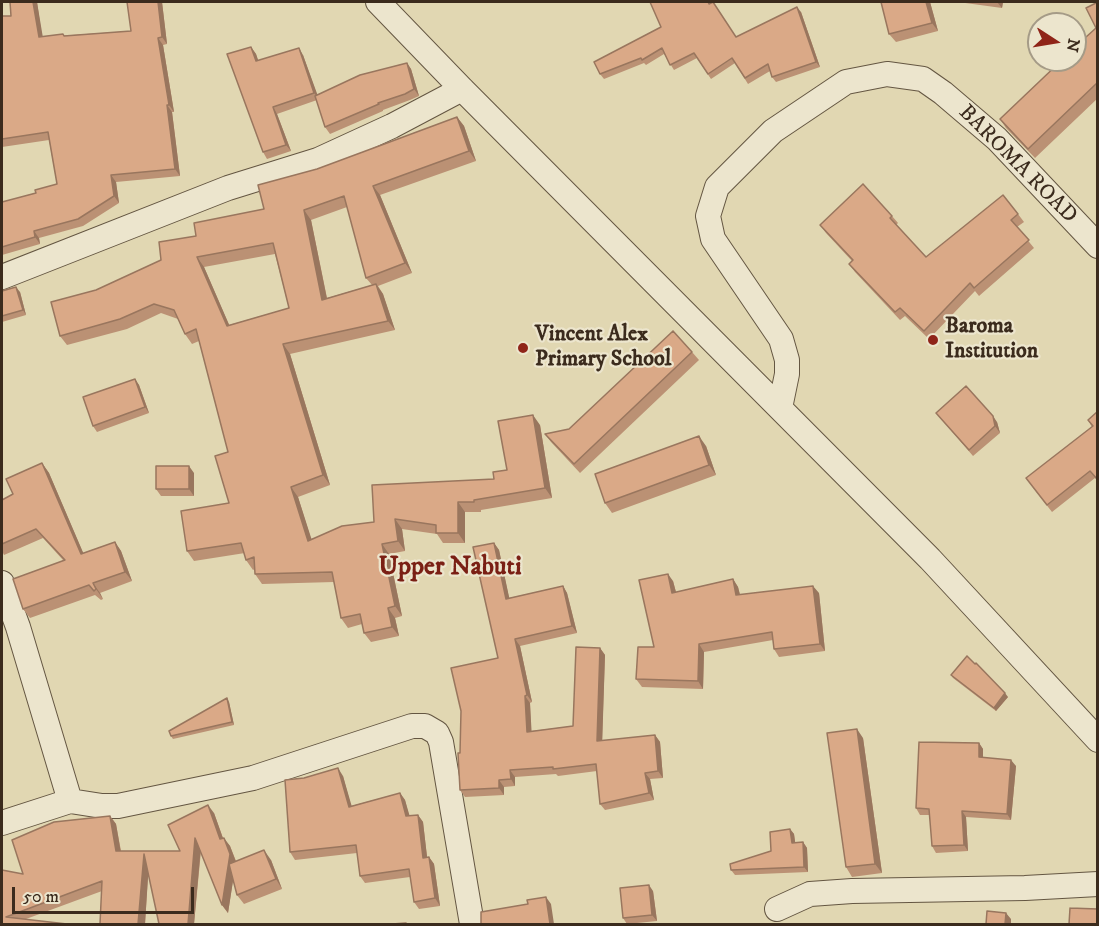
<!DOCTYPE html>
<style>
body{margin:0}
#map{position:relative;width:1099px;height:926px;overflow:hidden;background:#e1d7b2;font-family:"IM FELL DW Pica",serif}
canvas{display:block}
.frame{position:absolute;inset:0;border:3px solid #3b2b1d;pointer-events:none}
.north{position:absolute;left:1027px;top:12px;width:60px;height:60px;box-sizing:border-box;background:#ece5cd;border:2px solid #a59b87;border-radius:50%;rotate:102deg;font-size:16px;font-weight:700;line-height:24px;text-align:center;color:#3b2b1d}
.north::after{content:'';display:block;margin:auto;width:21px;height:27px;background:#8f2418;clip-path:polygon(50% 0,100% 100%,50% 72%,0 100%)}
.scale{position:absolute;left:12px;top:887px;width:182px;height:27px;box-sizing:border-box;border:3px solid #3b2b1d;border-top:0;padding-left:8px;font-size:18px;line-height:21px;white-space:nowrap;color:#3b2b1d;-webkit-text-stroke:4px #ece5cd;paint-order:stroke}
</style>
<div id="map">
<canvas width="1099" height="926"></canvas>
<div class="frame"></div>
<div class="north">N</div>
<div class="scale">50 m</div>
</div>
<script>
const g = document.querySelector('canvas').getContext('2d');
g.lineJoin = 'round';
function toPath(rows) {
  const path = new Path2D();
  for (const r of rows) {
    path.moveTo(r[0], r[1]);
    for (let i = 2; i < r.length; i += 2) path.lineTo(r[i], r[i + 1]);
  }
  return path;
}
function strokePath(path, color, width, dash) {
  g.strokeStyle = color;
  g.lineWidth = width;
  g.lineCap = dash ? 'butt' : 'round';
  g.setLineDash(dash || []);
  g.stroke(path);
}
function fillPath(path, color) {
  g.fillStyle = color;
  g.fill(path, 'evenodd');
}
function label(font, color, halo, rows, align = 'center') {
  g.font = font + ' "IM FELL DW Pica",serif';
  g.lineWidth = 4.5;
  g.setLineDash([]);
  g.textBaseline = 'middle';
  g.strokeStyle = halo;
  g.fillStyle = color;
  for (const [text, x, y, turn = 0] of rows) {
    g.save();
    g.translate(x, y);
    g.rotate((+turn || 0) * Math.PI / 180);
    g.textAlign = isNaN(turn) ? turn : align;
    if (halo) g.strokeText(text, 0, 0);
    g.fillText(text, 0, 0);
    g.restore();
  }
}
const minor = toPath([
 [378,2,462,89,930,559,1098,740],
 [2,277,228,188,318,160,392,126,462,89],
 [780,408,787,374,787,360,781,339,713,239,708,216,717,187,773,131,846,82,887,74,923,79,943,93,997,139,1098,246],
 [2,583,18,627,70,801,102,806,118,806,253,778,412,726,425,726,437,733,441,742,472,924],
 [2,823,70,801],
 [777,909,810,894,852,891,1025,888,1098,884]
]);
strokePath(minor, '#645642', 26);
strokePath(minor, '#ece5cd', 24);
fillPath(toPath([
 [10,2,37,2,42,37,131,31,127,2,162,2,167,44,163,45,174,112,172,112,180,176,116,182,119,203,83,226,39,238,40,244,2,255,2,202,36,193,57,184,49,140,2,147,2,16,11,16],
 [652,2,709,2,736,37,801,12,820,67,776,82,772,77,770,71,748,84,735,63,711,79,697,58,674,70,664,54,646,65,644,63,604,79,600,74,661,27],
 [930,2,938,31,896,42,889,34],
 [958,2,1003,2,1002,8],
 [1098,2,1098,98,1035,158,1006,128,1000,119,1096,28],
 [251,47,256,54,258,61,303,55,317,95,407,63,411,69,419,96,410,100,383,110,383,111,330,134,325,127,317,100,277,114,291,151,267,159,263,152],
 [457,117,464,126,476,161,380,195,412,273,378,286,383,294,395,330,290,354,330,485,298,497,311,539,374,522,494,479,507,470,540,425,552,498,481,510,481,512,465,512,465,543,443,543,437,534,402,529,405,551,389,554,402,616,395,618,399,636,371,642,364,633,362,624,348,628,341,618,334,582,262,584,255,574,255,569,253,570,246,560,245,553,194,561,187,551,229,503,228,452,199,341,192,344,185,334,178,319,161,313,127,329,67,345,60,336,96,290,161,260,196,236,264,209,317,169],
 [347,207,366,278,372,285,327,298,311,220],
 [275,254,289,308,229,325,204,267],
 [1018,214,1024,222,1017,227,1034,248,979,296,975,291,929,339,905,316,900,320,855,272,849,264,852,261,826,233,820,225,892,216,898,223,896,225,926,257],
 [2,291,20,292,26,315,2,322],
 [692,352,699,360,580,473,551,442,545,434,569,429],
 [135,379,139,385,149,413,97,432,93,426],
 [1098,411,1098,481,1095,478,1052,512,1031,485,1092,427,1088,420],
 [936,413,997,422,1000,433,973,456],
 [706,446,716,475,612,513,605,503],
 [42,463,49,473,83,553,115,542,121,551,132,581,100,593,103,599,101,600,95,595,30,618,23,609,63,560,43,538,4,555,2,551,2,500,13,494],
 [194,473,194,496,161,496,156,489],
 [494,543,499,550,509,598,563,586,567,593,577,633,520,646,532,702,530,703,531,731,573,726,600,648,605,655,602,741,655,735,660,742,663,778,650,779,654,800,605,810,600,804,597,771,558,776,556,774,515,777,515,786,504,787,504,795,465,797,460,790,460,753,498,658],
 [733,579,738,587,740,595,819,593,825,651,779,657,774,649,773,640,704,652,703,689,642,687,636,679,654,647,673,581,676,592],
 [951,675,1008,697,996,711,953,678],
 [229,702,234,725,173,739,171,736],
 [863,738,882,873,852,877,846,867],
 [979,743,983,749,983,757,1016,766,1011,820,966,817,968,851,936,853,932,846,930,815,920,815,916,808],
 [343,776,351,806,400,793,405,800,409,816,418,815,423,822,427,857,429,857,434,864,440,906,419,909,414,902,410,877,365,883,360,876,357,853,295,860,290,852],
 [214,813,223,838,230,846,236,861,271,860,282,889,244,904,237,895,233,880,228,913,222,905,201,851,194,924,148,875,145,924,102,891,26,919,2,924,23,874,110,816,116,824,121,851,180,851],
 [790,829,794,834,795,842,803,842,807,848,808,872,735,875,731,870,771,851],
 [653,891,657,921,627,924,623,918]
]), '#bb9174');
fillPath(toPath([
 [33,2,37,2,44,44,39,37],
 [158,2,162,2,167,44,162,37],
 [926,2,930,2,938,31,932,23],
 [997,2,1003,2,1002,8],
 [797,7,801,12,820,67,816,62],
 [158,38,163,45,174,112,169,105],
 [251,47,256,54,261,68,256,61],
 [299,48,303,55,319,99,314,93],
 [407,63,411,69,419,96,414,89],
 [167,105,172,112,180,176,175,169],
 [273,107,277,114,291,151,286,145],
 [457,117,464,126,476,161,469,151],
 [111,175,116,182,119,203,114,196],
 [373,186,380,195,412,273,405,263],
 [304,210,311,220,329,309,322,300],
 [34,231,39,238,40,244,35,237],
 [197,257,204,267,234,336,227,326],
 [376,284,383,294,395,330,388,321],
 [16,287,20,292,26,315,23,310],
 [283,344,290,354,330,485,323,475],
 [135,379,139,385,149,413,145,407],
 [533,415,540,425,552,498,545,488],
 [993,416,997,422,1000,433,995,426],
 [699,436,706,446,716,475,709,465],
 [42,463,49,473,88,564,81,554],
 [189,466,194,473,194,496,189,489],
 [291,487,298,497,315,550,308,541],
 [458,502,465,512,465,543,458,533],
 [395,519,402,529,405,551,398,541],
 [115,542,121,551,132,581,125,572],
 [494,543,499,550,511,606,506,599],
 [382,544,389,554,402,616,395,606],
 [668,574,673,581,678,600,672,593],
 [733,579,738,587,742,603,736,595],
 [93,583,100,593,103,599,96,589],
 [563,586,567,593,577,633,572,626],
 [813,586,819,593,825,651,820,644],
 [388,608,395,618,399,636,392,627],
 [515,639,520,646,532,702,527,695],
 [699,644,704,652,703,689,698,681],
 [600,648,605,655,602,748,597,741],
 [1005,693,1008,697,996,711,994,708],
 [525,696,530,703,532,739,527,732],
 [227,698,229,702,234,725,232,722],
 [857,729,863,738,882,873,875,864],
 [655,735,660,742,663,778,658,771],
 [979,743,983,749,983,763,979,757],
 [1011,760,1016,766,1011,820,1007,814],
 [338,768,343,776,354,814,349,807],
 [510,770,515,777,515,786,511,779],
 [645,773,650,779,654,800,649,793],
 [499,780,504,787,504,795,499,788],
 [400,793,405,800,412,824,406,816],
 [208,805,214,813,226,847,220,839],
 [962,811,966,817,968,851,964,845],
 [418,815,423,822,428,865,423,858],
 [110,816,116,824,122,859,116,851],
 [790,829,794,834,796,848,792,843],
 [195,838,201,846,194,924,188,924],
 [224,838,230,846,236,862,228,913,222,905],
 [803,842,807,848,808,872,804,867],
 [264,850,271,860,282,889,276,879],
 [144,854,149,862,145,924,138,924],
 [429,857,434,864,440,906,435,898],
 [649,885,653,891,657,921,652,915],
 [546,897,551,904,554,924,550,924],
 [1006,913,1011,919,1011,924,1005,924]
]), '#99765e');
const building = toPath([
 [10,2,33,2,39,37,63,34,64,36,131,31,127,2,158,2,162,37,158,38,169,105,167,105,175,169,111,175,114,196,78,219,34,231,35,237,2,247,2,202,36,193,35,190,57,184,48,132,2,139,2,16,11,16,10,2],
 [650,2,708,2,709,4,713,2,736,37,797,7,816,62,772,77,768,64,745,78,732,58,708,74,694,53,670,65,662,48,642,60,641,58,600,74,594,62,661,27,650,2],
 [881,2,926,2,932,23,889,34,881,2],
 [1098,2,1098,82,1028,149,1000,119,1062,60,1075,60,1075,47,1096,28,1086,8,1098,2],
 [251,47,256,61,299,48,314,93,273,107,286,145,263,152,227,54,251,47],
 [407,63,414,89,405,94,378,103,379,104,325,127,315,96,360,75,407,63],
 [457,117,469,151,373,186,405,263,366,278,344,196,304,210,322,300,376,284,388,321,283,344,323,475,291,487,308,541,342,526,374,522,372,485,494,479,493,472,507,470,498,421,533,415,545,488,474,500,474,502,458,502,458,533,436,533,436,525,395,519,398,541,382,544,395,606,388,608,392,627,364,633,360,614,341,618,332,572,255,574,254,557,246,560,241,543,187,551,181,511,229,503,215,456,228,452,196,329,185,334,174,310,154,304,120,319,60,336,51,302,96,290,161,260,159,242,196,236,194,223,264,209,258,185,317,169,457,117],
 [273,243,289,308,227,326,197,257,273,243],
 [863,184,892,216,890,218,926,257,1003,195,1018,214,1011,220,1029,240,974,288,970,283,924,331,900,308,895,312,849,264,853,260,820,225,863,184],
 [16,287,23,310,2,316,2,291,16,287],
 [673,331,692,352,574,464,545,434,569,429,673,331],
 [135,379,145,407,93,426,83,397,135,379],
 [966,386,993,416,995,426,969,450,936,413,966,386],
 [1098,411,1098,480,1090,471,1047,505,1026,478,1093,426,1088,420,1098,411],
 [699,436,709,465,605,503,595,474,699,436],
 [42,463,81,554,115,542,125,572,93,583,96,589,94,591,89,585,23,609,13,579,65,560,36,529,2,544,2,500,13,494,6,479,42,463],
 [156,466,189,466,189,489,156,489,156,466],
 [494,543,506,599,563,586,572,626,515,639,527,695,525,696,527,732,573,726,576,647,600,648,597,741,655,735,658,771,645,773,649,793,600,804,596,764,553,769,553,767,510,770,511,779,499,780,499,788,460,790,458,753,460,753,461,711,451,668,498,658,473,547,494,543],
 [668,574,672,593,733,579,736,595,813,586,820,644,774,649,772,632,699,644,698,681,636,679,638,647,654,647,639,580,668,574],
 [967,656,975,664,976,663,1005,693,994,708,951,675,967,656],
 [227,698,232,722,171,736,169,731,227,698],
 [857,729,875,864,846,867,827,733,857,729],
 [919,742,979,743,979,757,1011,760,1007,814,962,811,964,845,932,846,929,809,916,808,919,742],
 [338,768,349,807,400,793,406,816,418,815,423,858,429,857,435,898,414,902,409,869,360,876,356,845,290,852,285,780,304,778,338,768],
 [208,805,220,839,224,838,230,854,222,905,195,838,188,924,159,924,144,854,138,924,100,924,102,881,6,917,67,924,2,924,2,870,23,874,12,840,54,822,110,816,116,851,180,851,168,825,208,805],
 [790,829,792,843,803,842,804,867,731,870,730,864,771,851,770,832,790,829],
 [264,850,276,879,237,895,229,864,264,850],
 [649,885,652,915,623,918,620,888,649,885],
 [546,897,550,924,481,924,481,912,528,904,527,900,546,897],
 [1070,908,1098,909,1098,924,1069,924,1070,908],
 [987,911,1006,913,1005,924,986,924,987,911],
 [406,923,407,924,392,924,406,923]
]);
fillPath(building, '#daa987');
strokePath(building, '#99765e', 1.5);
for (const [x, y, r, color] of [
 [933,340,6,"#8f2418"],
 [523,348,6,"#8f2418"]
]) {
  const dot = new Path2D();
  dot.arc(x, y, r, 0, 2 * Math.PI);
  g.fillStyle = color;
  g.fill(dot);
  strokePath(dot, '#ece5cd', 2);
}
label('22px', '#3b2b1d', '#ece5cd', [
 ["BAROMA ROAD",1017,165,45]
]);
label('bold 22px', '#3b2b1d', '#ece5cd', [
 ["Baroma",945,327],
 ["Institution",945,352],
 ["Vincent Alex",535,335],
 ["Primary School",535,360]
], 'left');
label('bold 26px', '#7a1f14', '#ece5cd', [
 ["Upper Nabuti",450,569]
]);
</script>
